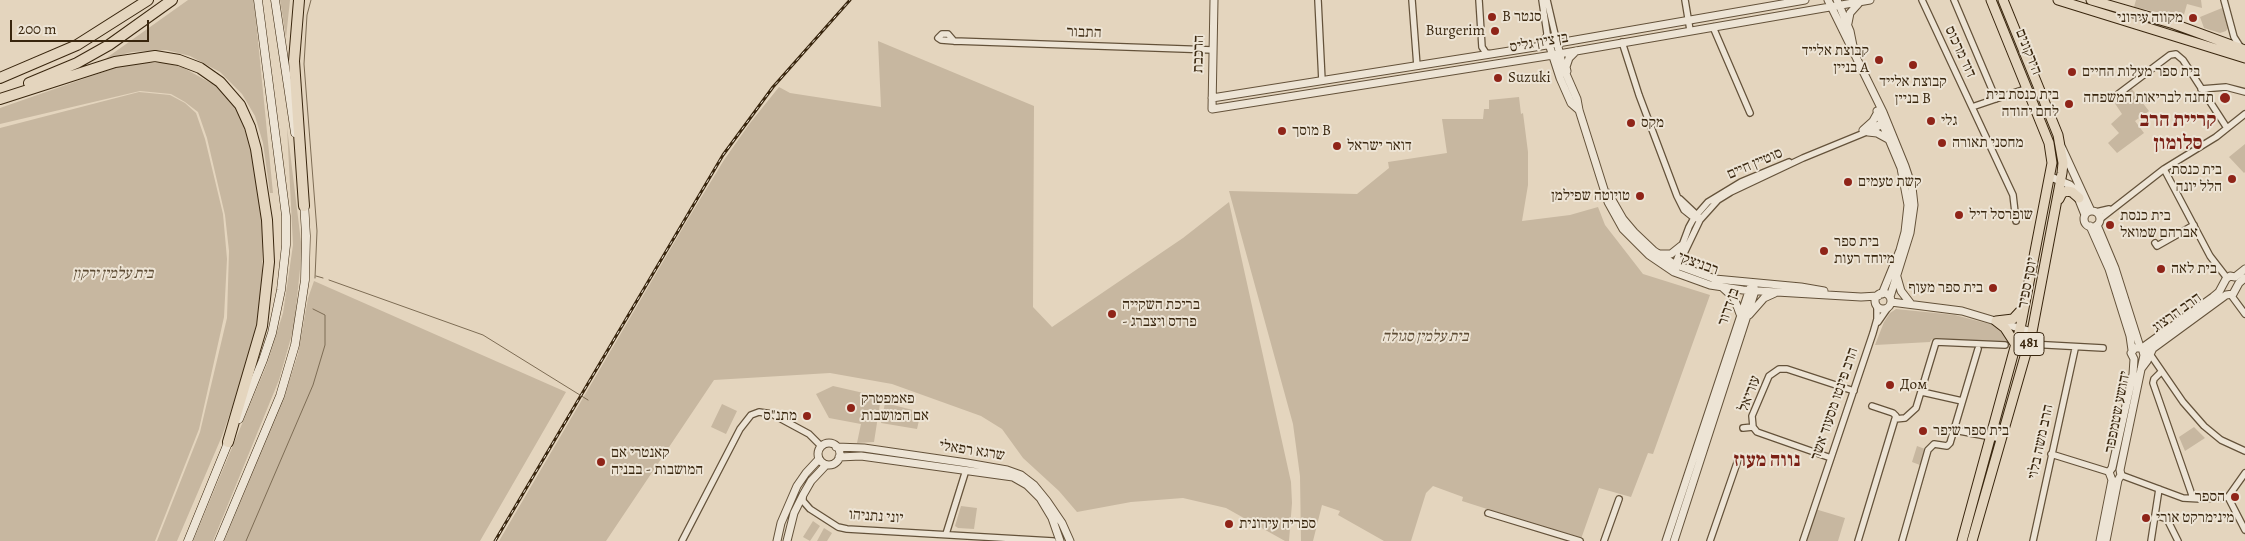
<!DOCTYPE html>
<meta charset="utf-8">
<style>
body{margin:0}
#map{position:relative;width:2245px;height:541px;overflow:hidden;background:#e4d5be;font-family:Alegreya,serif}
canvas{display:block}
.scale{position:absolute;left:10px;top:20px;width:139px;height:22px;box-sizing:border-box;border:2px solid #39260e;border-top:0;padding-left:6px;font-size:15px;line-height:18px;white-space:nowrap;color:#39260e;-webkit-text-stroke:4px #ede4d5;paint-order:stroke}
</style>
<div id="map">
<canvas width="2245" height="541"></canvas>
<div class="scale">200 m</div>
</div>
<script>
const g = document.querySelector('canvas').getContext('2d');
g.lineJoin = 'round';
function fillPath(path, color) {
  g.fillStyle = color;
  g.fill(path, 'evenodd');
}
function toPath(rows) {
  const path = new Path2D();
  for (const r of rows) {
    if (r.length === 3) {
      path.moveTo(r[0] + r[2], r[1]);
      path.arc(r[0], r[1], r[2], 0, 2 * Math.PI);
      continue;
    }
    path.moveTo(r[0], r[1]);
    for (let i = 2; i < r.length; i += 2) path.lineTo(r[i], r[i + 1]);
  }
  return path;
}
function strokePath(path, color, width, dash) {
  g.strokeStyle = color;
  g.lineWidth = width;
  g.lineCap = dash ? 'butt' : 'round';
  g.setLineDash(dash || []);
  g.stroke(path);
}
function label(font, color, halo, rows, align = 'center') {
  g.font = font + ' Alegreya,"Frank Ruhl Libre",serif';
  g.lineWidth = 4;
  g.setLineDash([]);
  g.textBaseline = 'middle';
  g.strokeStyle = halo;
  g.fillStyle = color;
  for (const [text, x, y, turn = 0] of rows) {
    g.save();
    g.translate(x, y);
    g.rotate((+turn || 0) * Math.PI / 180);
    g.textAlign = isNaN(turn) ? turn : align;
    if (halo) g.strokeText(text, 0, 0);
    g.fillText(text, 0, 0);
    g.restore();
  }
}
fillPath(toPath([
 [188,0,254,0,273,193,270,193,263,143,255,116,242,94,220,72,190,56,166,50,132,52,105,59],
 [280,0,290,0,286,38],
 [2136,0,2201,0,2202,8,2187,4,2183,18,2134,7],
 [2222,8,2229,26,2226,31,2220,33,2204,28,2200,17],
 [878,41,1034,106,1033,307,1052,327,1183,238,1229,202,1291,482,1292,503,1289,541,1285,541,1226,508,1183,498,1131,502,1077,512,1059,491,1023,458,1002,429,981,416,892,384,830,373,714,380,606,541,499,541,688,219,724,160,750,123,779,87,790,93,881,107],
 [129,63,164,63,182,67,218,87,236,107,250,144,263,222,262,274,258,317,247,365,222,436,177,541,157,541,200,432,227,318,229,251,225,215,207,138,198,112,185,102,171,94,140,91,0,124,0,108],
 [2131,88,2149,111,2135,121,2144,133,2117,153,2108,143,2119,133,2111,124,2122,114,2114,102],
 [139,92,170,95,185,103,196,113,205,139,223,214,227,259,224,317,199,429,155,541,0,541,0,128],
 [1519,97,1521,114,1523,113,1528,152,1528,185,1522,221,1570,215,1598,207,1605,225,1643,274,1710,295,1653,454,1648,453,1631,497,1599,488,1581,539,1462,501,1463,497,1433,486,1426,493,1411,541,1384,541,1338,515,1340,511,1322,505,1313,541,1301,541,1300,476,1293,424,1229,191,1357,194,1389,168,1388,162,1447,153,1442,119,1483,119,1484,109,1489,109,1489,100],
 [287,127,302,250,294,327,279,380,213,541,193,541,267,364,283,313,293,245],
 [2245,144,2245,172,2244,173,2229,157],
 [314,281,566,392,480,541,224,541,286,391,298,354,308,298],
 [1896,309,1955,315,2001,327,2009,342,1932,339,1930,342,1875,345,1884,322,1890,313],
 [833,386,881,397,874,442,857,443,861,424,829,418,816,394],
 [885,403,921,412,917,429,881,423],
 [722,404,737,411,726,434,711,427],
 [2194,427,2205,438,2185,451,2179,437],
 [1917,446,1925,449,1920,465,1912,462],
 [961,506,977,508,974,529,958,528,955,526],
 [1815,509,1845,518,1838,541,1805,541],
 [813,521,820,526,810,541,803,537],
 [824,528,832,533,827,541,817,541]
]), '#c7b7a0');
strokePath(toPath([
 [311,0,307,15,304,64,317,231,315,278],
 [316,276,323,278],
 [329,280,483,335,588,400],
 [246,541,313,385,325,345,325,315,313,309]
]), '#7d6c54', 1);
const minor = toPath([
 [1318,0,1322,81],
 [1412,0,1417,66],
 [1479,0,1482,47,1486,53,1490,54],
 [1542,0,1548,40],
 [1547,0,1557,43],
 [1685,0,1690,30],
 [1922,0,2013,195,2016,221],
 [1954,0,1996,99],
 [2224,0,2234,37,2241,48],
 [1713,27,1750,113],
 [954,41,948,34,942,34,938,38,941,40,954,41,1213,50],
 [1622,42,1639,95,1677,196,1684,210,1694,218,1700,220],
 [2201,89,2226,87,2245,92],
 [2113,98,2170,55,2176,54,2183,60,2227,128],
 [1972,107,2028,88],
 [1865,129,1885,122],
 [2164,169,2210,256,2227,278],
 [1680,199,1699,217],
 [2096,212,2109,209],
 [2100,219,2164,169,2216,137,2245,114],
 [2155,243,2157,246,2194,225],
 [1674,267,1689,227,1694,218,1708,202,1741,182,1789,162],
 [1677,268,1700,220,1718,200,1731,192,1803,158,1886,124],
 [2231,295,2245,314],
 [1878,322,1887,309],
 [2029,344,2103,348],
 [2150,354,2183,402,2204,426,2221,440,2245,451],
 [2161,372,2154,379,2153,383,2193,498],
 [1922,392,1962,401],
 [1872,406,1893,413,1896,416,1895,419],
 [1743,428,1753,427],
 [1954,430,2002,439],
 [2051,454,2109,472],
 [1831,458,1757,432,1753,427,1752,416,1769,376,1779,369,1787,369,1854,391],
 [2121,475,2183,498,2201,499,2228,497,2245,473],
 [803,495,803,501,810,509,838,527,847,529,1053,541],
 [2228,497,2245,530],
 [1488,513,1580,541],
 [2155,515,2167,519,2178,541],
 [946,534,966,470],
 [682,541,740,429,751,415,759,412,772,414,809,434,821,446],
 [1604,541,1619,499],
 [1710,541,1738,460],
 [1803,541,1873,333,1877,319,1877,306],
 [1858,541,1895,419,1905,418,1916,408,1936,342,2005,345],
 [1902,541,1928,450,1934,444,1947,446,1950,443,1978,349],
 [2033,541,2075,349],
 [2151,541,2159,489]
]);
const tertiary = toPath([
 [1214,0,1212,109,1553,55,1870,0],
 [1828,0,1883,112,1905,166,1912,187,1914,205,1910,233,1890,297],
 [1837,0,1850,31,1853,46],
 [1848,23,1850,13,1859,3],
 [1557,43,1563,67,1577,99,1579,110,1608,202,1623,229,1649,255,1674,272,1710,285,1743,290,1861,297,1878,296],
 [1549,44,1560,78,1571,103,1579,110],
 [1538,46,1544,41,1547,36],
 [1567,71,1566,67,1569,58,1576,51],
 [1212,98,1535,47,1805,0],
 [1877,111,1901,168,1908,205,1905,232,1900,250,1882,294],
 [1863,130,1873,121,1878,112],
 [1868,132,1877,133,1888,139],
 [2062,148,2091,211],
 [2051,177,2070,185,2075,190,2085,215],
 [1608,193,1623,219,1634,232,1654,251,1674,264,1715,279,1801,287,1824,291],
 [2092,219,8],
 [2097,225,2115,268,2140,347],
 [2090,226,2109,269,2130,336,2132,350],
 [1660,254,1671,254,1681,246],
 [1897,277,1901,291,1911,304],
 [1723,288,1734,298,1740,314],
 [1883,301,8],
 [1891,302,1962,311,2032,332],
 [1749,315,1764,298,1775,293],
 [2142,348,2213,297,2219,292,2226,279,2230,276,2235,277,2245,269],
 [2144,355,2226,295,2233,294,2239,283,2245,278],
 [2141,369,2147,361,2153,348],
 [829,454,11],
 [836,447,864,448,967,463,1007,470,1021,475,1034,485,1047,501,1062,523,1070,541],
 [839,457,861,456,1013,477,1027,485,1040,498,1052,518,1060,541],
 [2112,480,2109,472,2112,468,2133,374,2134,359,2131,353,2135,348,2142,348],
 [777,541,781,523,797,486,806,473,819,459],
 [787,541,794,513,803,495,811,481,826,465],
 [1666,541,1750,288],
 [1674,541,1755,291,1754,287],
 [2100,541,2112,480],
 [2106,541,2118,480,2121,475,2120,470,2144,355,2142,348]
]);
const secondary = toPath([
 [275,0,295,133],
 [239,419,263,360,272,333,281,290,286,245,286,216,258,0],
 [188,541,230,438],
 [219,541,280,396,295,345,305,280,306,236,304,201]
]);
const primary = toPath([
 [2059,199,2062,193,2067,191,2072,192,2079,198],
 [1996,321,2013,319,2024,307],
 [1996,321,2005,328,2016,345],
 [1962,541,2020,329,2052,163,2049,143,1991,0],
 [1972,541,2032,332,2062,173,2063,163,2058,135,2003,0]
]);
const trunk = toPath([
 [2058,0,2245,58],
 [2091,0,2174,24,2245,50]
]);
const motorway = toPath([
 [299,0,294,61,304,206],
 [0,78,77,45,148,0],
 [29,83,77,63,109,45,172,0],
 [0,99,115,62,155,56,179,60,200,68,220,82,240,105,250,127,256,149,267,220,269,262,262,326,228,442]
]);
strokePath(minor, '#64523a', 8);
strokePath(tertiary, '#64523a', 9);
strokePath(secondary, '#39260e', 9);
strokePath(primary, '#39260e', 11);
strokePath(trunk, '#39260e', 11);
strokePath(motorway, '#39260e', 12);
strokePath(minor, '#ede4d5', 5.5);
strokePath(tertiary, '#ede4d5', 7);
strokePath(secondary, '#ede4d5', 8);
strokePath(primary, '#e4d5be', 9);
strokePath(trunk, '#e4d5be', 9);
strokePath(motorway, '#e4d5be', 10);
const rail = toPath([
 [495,541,723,155,773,87,850,0]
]);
strokePath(rail, '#39260e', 3);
strokePath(rail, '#ede4d5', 1, [4]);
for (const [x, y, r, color] of [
 [1492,17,5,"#8f2418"],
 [2193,18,5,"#8f2418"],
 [1495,31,5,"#8f2418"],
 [1879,60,5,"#8f2418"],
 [1913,65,5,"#8f2418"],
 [2072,72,5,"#8f2418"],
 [1498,78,5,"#8f2418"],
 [2225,98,6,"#8f2418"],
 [2069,104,5,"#8f2418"],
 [1931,121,5,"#8f2418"],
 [1631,123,5,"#8f2418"],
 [1282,131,5,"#8f2418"],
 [1942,143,5,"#8f2418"],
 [1337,146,5,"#8f2418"],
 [2232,179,5,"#8f2418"],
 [1848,182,5,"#8f2418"],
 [1640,196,5,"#8f2418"],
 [1959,215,5,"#8f2418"],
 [2110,225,5,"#8f2418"],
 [1824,251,5,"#8f2418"],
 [2161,269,5,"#8f2418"],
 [1993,288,5,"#8f2418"],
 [1112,314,5,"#8f2418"],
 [1890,385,5,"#8f2418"],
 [851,408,5,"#8f2418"],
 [807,416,5,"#8f2418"],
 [1923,431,5,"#8f2418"],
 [601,462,5,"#8f2418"],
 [2235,497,5,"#8f2418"],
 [2146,518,5,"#8f2418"],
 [1229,524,5,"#8f2418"]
]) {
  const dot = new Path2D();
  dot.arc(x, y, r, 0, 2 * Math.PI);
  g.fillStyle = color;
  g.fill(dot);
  strokePath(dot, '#ede4d5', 2);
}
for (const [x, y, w] of [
 [2029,344,30]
]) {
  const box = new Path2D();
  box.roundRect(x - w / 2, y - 11.5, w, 23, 4);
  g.fillStyle = '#ede4d5';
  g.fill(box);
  strokePath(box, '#39260e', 1);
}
label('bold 14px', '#39260e', null, [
 ["481",2029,344]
]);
label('15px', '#39260e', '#ede4d5', [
 ["B סנטר",1502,17],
 ["מקווה עירוני",2183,18,"right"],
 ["Burgerim",1485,31,"right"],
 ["קבוצת אלייד",1869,51,"right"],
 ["בניין A",1869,68,"right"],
 ["בית ספר מעלות החיים",2082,72],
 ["Suzuki",1508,78],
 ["קבוצת אלייד",1913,82,"center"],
 ["בניין B",1913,99,"center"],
 ["בית כנסת בית",2059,95,"right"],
 ["לחם יהודה",2059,112,"right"],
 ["תחנה לבריאות המשפחה",2214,98,"right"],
 ["גלי",1941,121],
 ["מקס",1641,123],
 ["מוסך B",1292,131],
 ["מחסני תאורה",1952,143],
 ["דואר ישראל",1347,146],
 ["בית כנסת",2222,170,"right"],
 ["הלל יונה",2222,187,"right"],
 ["קשת טעמים",1858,182],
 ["טויוטה שפילמן",1630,196,"right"],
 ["שופרסל דיל",1969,215],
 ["בית כנסת",2120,216],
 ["אברהם שמואל",2120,233],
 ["בית ספר",1834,242],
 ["מיוחד רעות",1834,259],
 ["בית לאה",2171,269],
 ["בית ספר מעוף",1983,288,"right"],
 ["בריכת השקייה",1122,305],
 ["- פרדס ויצברג",1122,322],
 ["Дом",1900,385],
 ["פאמפטרק",861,399],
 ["אם המושבות",861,416],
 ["מתנ\"ס",797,416,"right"],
 ["בית ספר שיפר",1933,431],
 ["קאנטרי אם",611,453],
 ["המושבות - בבניה",611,470],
 ["הספר",2225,497,"right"],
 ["מינימרקט אורי",2156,518],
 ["ספריה עירונית",1239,524]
], 'left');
label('15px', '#39260e', '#ede4d5', [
 ["התבור",1084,33,2],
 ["בן ציון גליס",1539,43,-10],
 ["דוד מרכוס",1960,52,65],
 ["הירקונים",2028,52,68],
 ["הרכבת",1199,54,-89],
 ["סוטיין חיים",1755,164,-23],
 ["רבניצקי",1698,264,20],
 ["יוסף ספיר",2028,283,-79],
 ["בן דרור",1729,307,-71],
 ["הרב הרצוג",2177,313,-36],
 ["עזריאל",1750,394,-69],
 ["הרב פינטו מסעוד אשר",1835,404,-71],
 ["יהושע שטמפפר",2118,412,-79],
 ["הרב משה בלוי",2041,442,-78],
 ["שרגא רפאלי",972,451,9],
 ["יוני נתניהו",876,517,4]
]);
label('italic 15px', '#5c4a32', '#ede4d5', [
 ["בית עלמין ירקון",113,274],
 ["בית עלמין סגולה",1425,337]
]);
label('bold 20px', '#7a1f14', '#ede4d5', [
 ["קריית הרב",2178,121],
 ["סלומון",2178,144],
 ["נווה מעוז",1767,461]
]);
</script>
